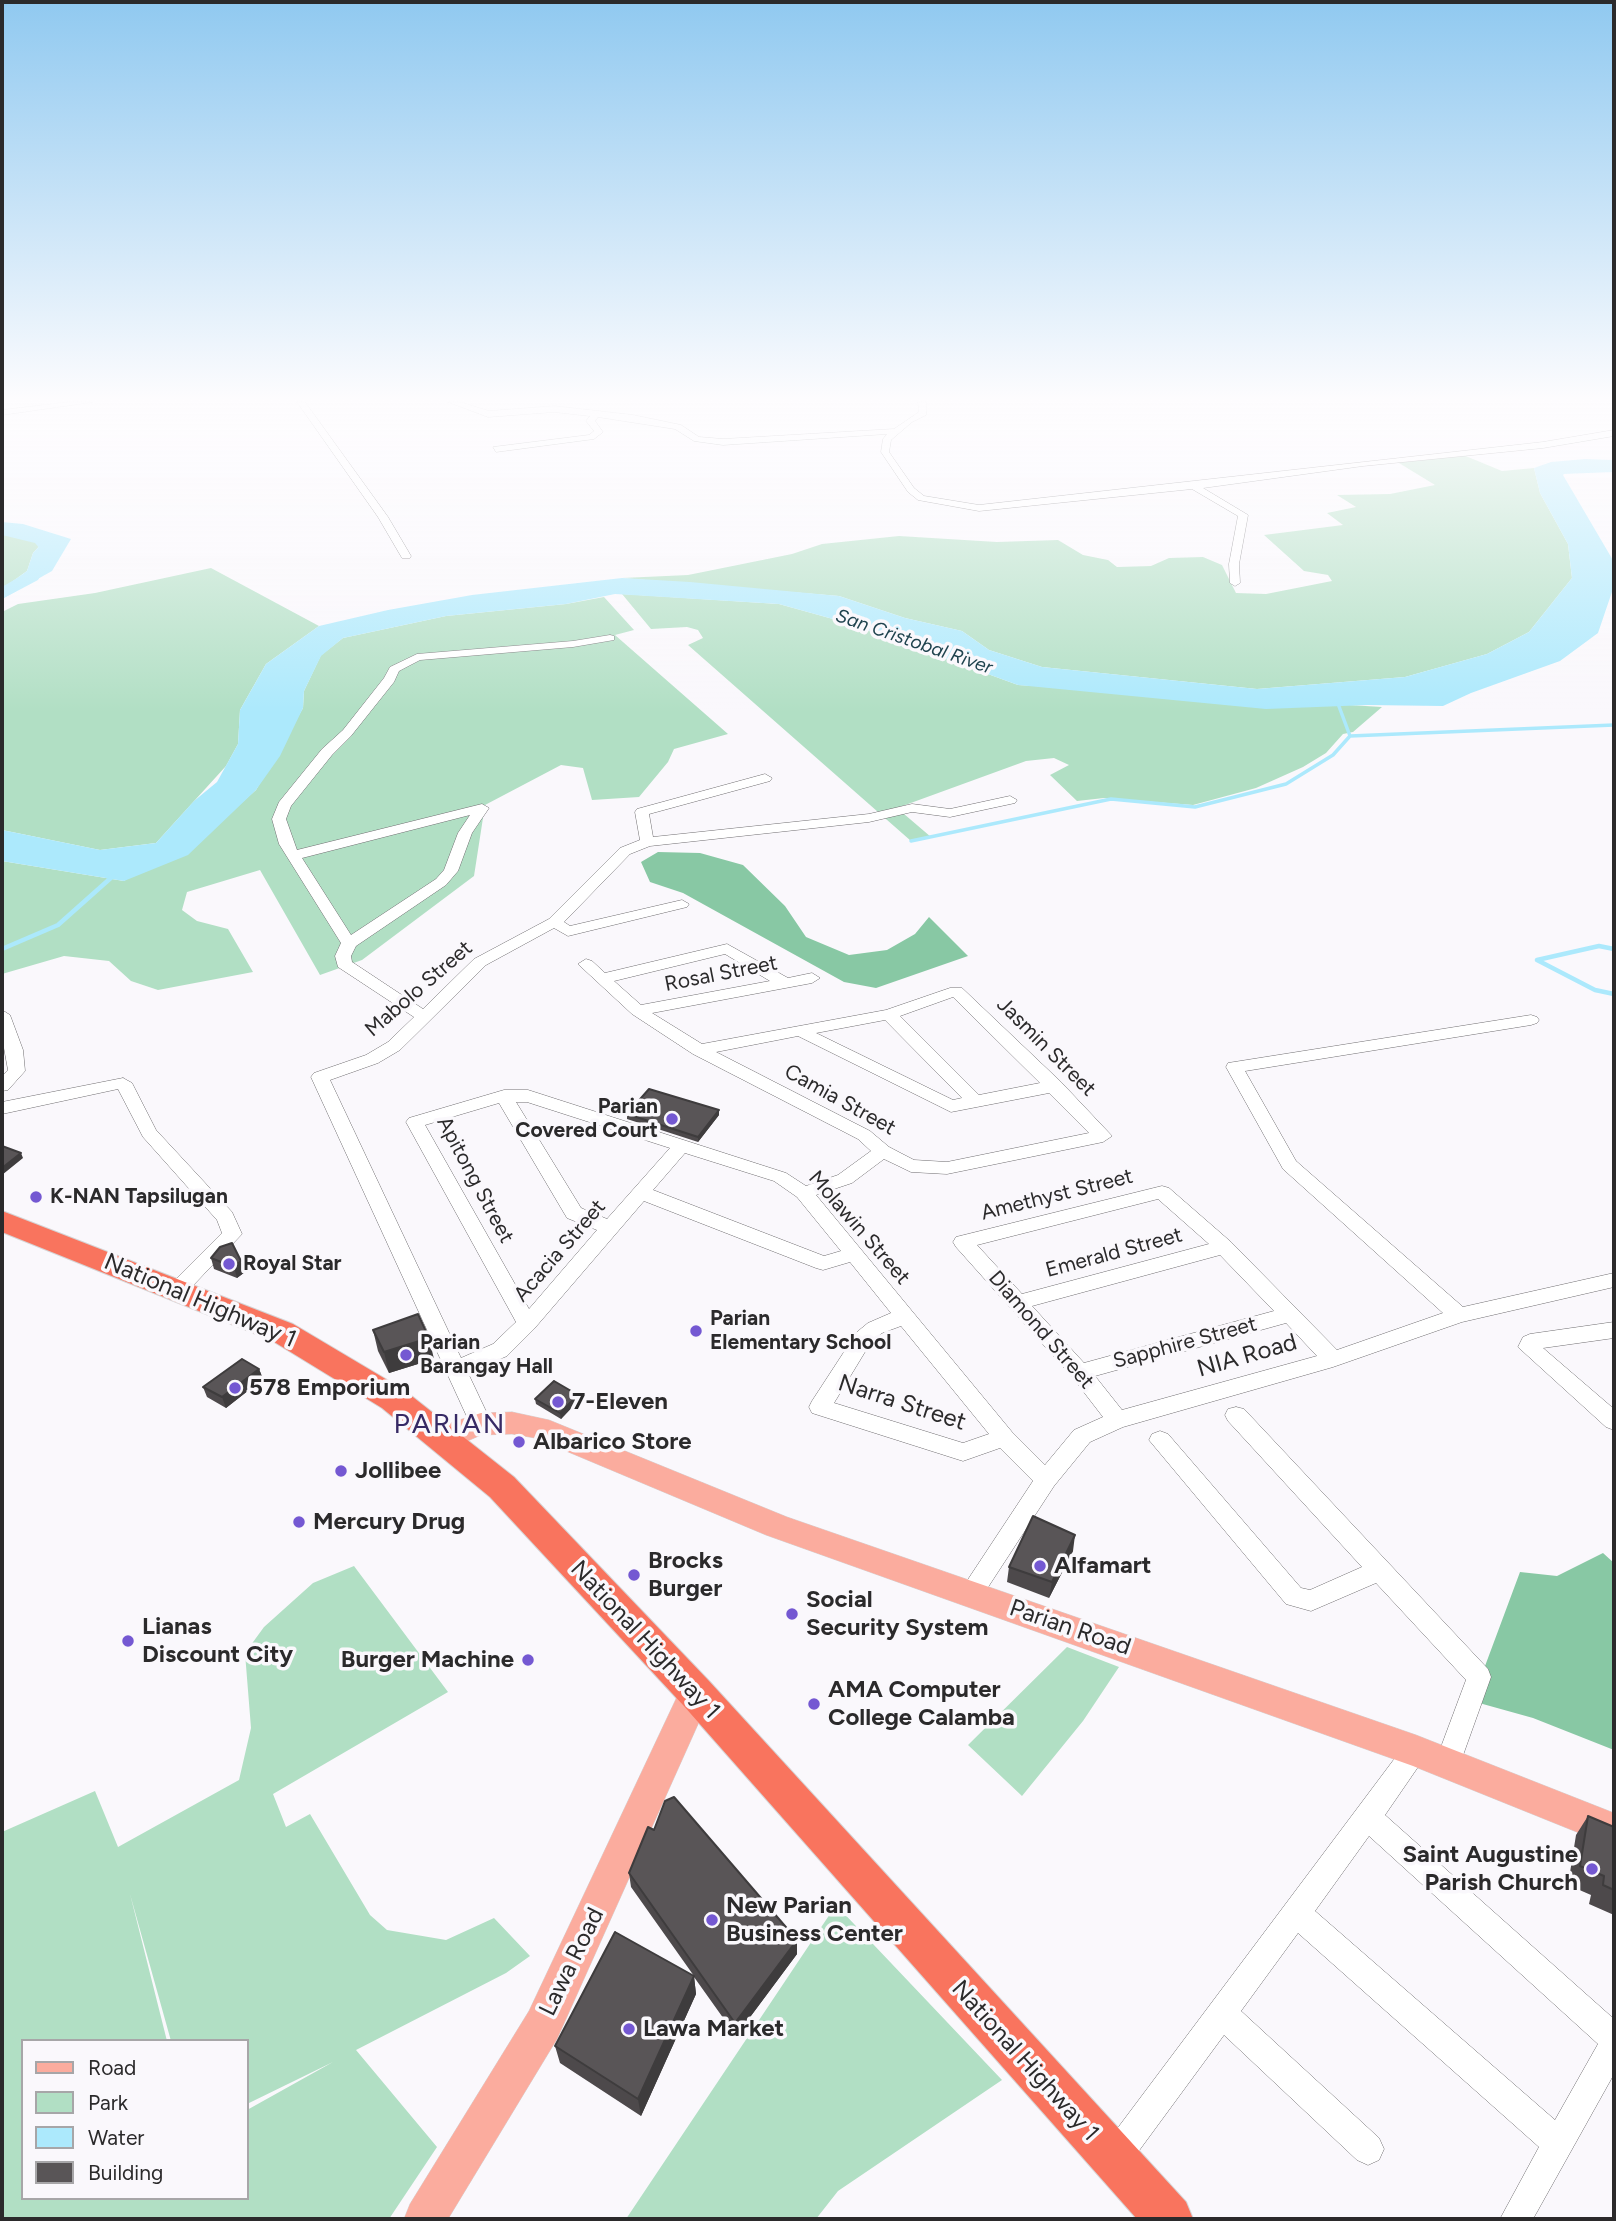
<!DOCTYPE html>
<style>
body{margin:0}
#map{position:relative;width:1616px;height:2221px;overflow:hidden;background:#faf8fc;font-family:Figtree,sans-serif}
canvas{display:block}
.frame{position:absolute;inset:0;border:4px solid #2b2a2b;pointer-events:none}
.legend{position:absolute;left:21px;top:2039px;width:228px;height:161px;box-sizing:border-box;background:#faf8fc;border:2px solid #a7a6a8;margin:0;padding:9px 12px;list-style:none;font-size:21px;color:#2b2a2b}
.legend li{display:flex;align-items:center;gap:14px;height:35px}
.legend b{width:35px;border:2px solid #a7a6a8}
</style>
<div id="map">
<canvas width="1616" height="2221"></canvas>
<div class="frame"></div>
<ul class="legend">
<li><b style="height:9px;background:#fbac9e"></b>Road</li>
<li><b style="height:19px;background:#b1dfc4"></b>Park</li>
<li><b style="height:19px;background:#ace9fc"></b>Water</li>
<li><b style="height:19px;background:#595557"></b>Building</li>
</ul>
</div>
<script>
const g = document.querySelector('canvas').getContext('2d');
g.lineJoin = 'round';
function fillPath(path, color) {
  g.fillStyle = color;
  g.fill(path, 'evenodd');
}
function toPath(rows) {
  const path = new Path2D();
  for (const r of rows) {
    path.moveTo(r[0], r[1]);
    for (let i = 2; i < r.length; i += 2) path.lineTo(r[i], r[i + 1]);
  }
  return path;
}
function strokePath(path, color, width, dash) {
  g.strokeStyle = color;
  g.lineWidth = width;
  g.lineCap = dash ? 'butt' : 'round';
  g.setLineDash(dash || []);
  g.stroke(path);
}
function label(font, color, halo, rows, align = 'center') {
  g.font = font + ' Figtree,sans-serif';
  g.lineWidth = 7;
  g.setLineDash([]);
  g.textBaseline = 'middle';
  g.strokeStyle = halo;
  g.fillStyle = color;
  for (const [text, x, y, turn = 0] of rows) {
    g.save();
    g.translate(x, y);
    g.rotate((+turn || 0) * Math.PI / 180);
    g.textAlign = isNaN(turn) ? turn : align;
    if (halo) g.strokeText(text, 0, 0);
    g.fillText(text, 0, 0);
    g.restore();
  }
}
fillPath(toPath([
 [1456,452,1502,471,1534,468,1540,493,1568,544,1572,578,1529,632,1487,654,1405,677,1257,689,1042,667,989,650,962,631,905,618,839,596,622,578,688,575,792,554,822,544,899,536,997,542,1058,540,1083,555,1108,560,1117,567,1151,566,1169,558,1203,557,1222,565,1236,593,1266,594,1332,581,1328,575,1304,571,1264,535,1343,525,1327,513,1356,507,1337,495,1390,494,1435,485,1394,460],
 [2,530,45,540,33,553,27,571,2,589],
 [211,568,319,626,266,664,240,710,238,744,226,766,156,843,100,850,2,830,2,612,18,604,95,593],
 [622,594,779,604,851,624,1018,685,1382,707,1353,732,1343,734,1326,753,1303,767,1256,788,1193,805,1104,798,1077,801,1050,775,1069,765,1054,758,1026,761,897,808,931,837,911,841,688,645,703,638,698,630,687,627,651,629],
 [604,597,634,630,615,635,728,734,674,749,668,762,639,797,592,800,583,768,561,765,485,805,474,876,362,960,320,975,260,870,187,892,182,910,197,921,228,929,253,972,158,990,131,981,109,961,64,956,2,974,2,861,124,881,225,817,256,790,303,708,304,691,321,655,343,638,446,616,566,604],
 [354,1566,448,1692,273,1794,286,1827,310,1814,370,1915,387,1930,446,1940,494,1918,530,1956,506,1973,356,2050,437,2147,389,2219,2,2219,2,1832,95,1791,118,1847,239,1780,251,1728,245,1653,264,1627,313,1583],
 [130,1894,171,2041,247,2041,247,2104,333,2062,247,2110,247,2198,23,2198,23,2041,167,2041],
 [1067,1647,1119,1667,1083,1721,1022,1796,968,1745],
 [836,1905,1002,2080,838,2191,816,2219,626,2219]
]), '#b1dfc4');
fillPath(toPath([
 [658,852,700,853,743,865,785,906,806,937,849,955,887,950,915,934,929,917,968,956,876,988,844,982,683,893,650,882,641,862],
 [1603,1553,1614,1563,1614,1750,1533,1718,1472,1701,1520,1572,1557,1576]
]), '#88c8a4');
fillPath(toPath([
 [1585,459,1614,460,1614,467,1570,468,1563,475,1614,562,1614,586,1598,633,1560,661,1471,693,1443,706,1368,705,1266,709,1018,685,851,624,779,604,615,594,566,604,446,616,343,638,321,656,304,691,303,708,280,756,256,790,188,855,124,881,2,861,2,830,100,850,156,843,194,801,217,782,238,744,240,710,266,664,319,626,388,610,472,595,622,578,690,582,839,596,905,618,962,631,989,650,1042,667,1257,689,1405,677,1487,654,1529,632,1572,578,1568,544,1540,493,1534,468,1551,462],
 [2,522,23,524,71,539,52,571,2,599,2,589,27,571,33,553,45,540,2,530]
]), '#ace9fc');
strokePath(toPath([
 [1350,736,1614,725],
 [911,841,1111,799,1195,807,1286,784,1333,755,1350,736,1337,701]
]), '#ace9fc', 3.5);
strokePath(toPath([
 [2,949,58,925,113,876],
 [1614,949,1599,946,1537,960,1595,990,1614,994]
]), '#ace9fc', 4.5);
fillPath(toPath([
 [1614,464,1614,472,1563,474,1557,477,1556,482,1562,490,1559,493,1549,493,1541,483,1545,472,1555,467,1614,464],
 [2,525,47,536,56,549,38,580,2,599,2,587,26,573,40,549,35,543,2,535,2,525]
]), '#ace9fc');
const minor = toPath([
 [69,402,93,402,2,415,2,410,69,402],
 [297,402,305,402,388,517,411,556,410,558,402,558,378,517,297,402],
 [448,402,460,402,489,411,554,406,633,415,681,425,699,437,723,439,894,429,919,412,918,402,926,402,926,415,912,422,891,440,889,452,914,488,924,496,979,505,1543,442,1614,430,1614,436,1543,448,1363,466,1203,488,1248,515,1239,564,1240,583,1235,586,1230,583,1229,564,1238,516,1192,489,979,511,918,500,908,492,881,452,883,439,887,434,723,445,694,441,675,429,598,417,595,421,603,432,594,439,496,452,493,447,589,435,594,431,586,421,590,416,554,412,488,417,448,402],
 [610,635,614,636,614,640,573,647,420,660,399,671,394,682,351,736,332,755,291,806,286,819,297,850,482,804,489,808,472,833,458,871,446,885,356,946,351,956,352,962,423,1009,474,959,549,919,620,848,640,840,635,812,637,809,765,774,772,778,770,781,649,814,653,837,869,814,912,804,950,809,1010,796,1017,800,1015,803,950,817,912,812,869,822,650,846,630,854,564,922,570,926,682,900,689,904,687,907,568,936,554,928,486,965,400,1050,378,1063,330,1080,461,1358,493,1344,516,1322,406,1122,409,1118,504,1090,528,1090,786,1173,806,1186,838,1175,871,1151,858,1139,693,1054,632,1014,578,964,586,959,592,961,605,973,727,944,788,978,812,973,820,978,812,983,652,1013,702,1044,886,1010,950,988,962,988,1061,1082,1112,1136,1103,1142,947,1174,911,1172,884,1159,852,1183,816,1195,1012,1432,1045,1465,1074,1430,1103,1417,1073,1378,956,1247,953,1242,956,1237,1162,1186,1169,1188,1231,1242,1337,1350,1443,1313,1283,1169,1226,1067,1228,1063,1531,1015,1537,1017,1539,1020,1537,1023,1531,1025,1245,1071,1296,1161,1463,1307,1614,1273,1614,1287,1462,1322,1333,1367,1123,1427,1090,1442,1054,1486,979,1601,971,1604,963,1601,959,1594,963,1587,1033,1481,1000,1448,963,1461,812,1413,809,1407,812,1401,857,1332,868,1323,891,1313,850,1262,823,1270,816,1268,644,1201,534,1329,507,1356,468,1373,492,1424,489,1430,481,1433,473,1430,311,1077,314,1073,366,1055,388,1042,414,1017,338,967,335,956,341,943,279,844,272,819,279,802,322,749,343,730,384,678,390,667,417,654,573,641,610,635],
 [470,815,458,833,444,870,436,879,351,935,302,858,470,815],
 [725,954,770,981,641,1005,614,981,725,954],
 [953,997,1040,1083,979,1095,900,1016,953,997],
 [885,1020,962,1098,953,1100,816,1033,885,1020],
 [798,1036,951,1112,1049,1093,1089,1133,947,1162,914,1160,889,1147,870,1131,716,1052,798,1036],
 [516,1102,527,1102,670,1148,607,1219,581,1208,516,1102],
 [499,1103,567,1218,597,1230,529,1309,425,1125,499,1103],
 [685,1153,774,1181,797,1197,841,1251,824,1256,653,1190,685,1153],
 [1158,1199,1209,1244,1022,1294,977,1245,1158,1199],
 [1220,1255,1274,1311,1084,1363,1032,1306,1220,1255],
 [1286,1323,1317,1356,1122,1410,1095,1376,1286,1323],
 [901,1326,989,1434,963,1443,834,1403,871,1342,882,1333,901,1326],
 [2,1010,10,1015,23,1050,25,1071,8,1090,2,1091,2,1076,8,1070,2,1037,2,1010],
 [123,1078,132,1083,156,1130,232,1212,242,1234,185,1294,178,1296,171,1294,168,1289,171,1284,222,1233,217,1220,143,1137,118,1089,2,1114,2,1102,123,1078],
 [1614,1322,1614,1338,1543,1348,1614,1409,1614,1430,1606,1427,1518,1347,1523,1337,1530,1334,1614,1322],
 [1236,1407,1244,1409,1488,1669,1491,1677,1457,1772,1448,1775,1439,1772,1435,1763,1466,1680,1376,1583,1311,1611,1286,1604,1149,1440,1152,1434,1160,1431,1168,1434,1301,1588,1310,1590,1362,1567,1228,1421,1225,1415,1228,1409,1236,1407],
 [1416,1739,1425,1742,1429,1751,1385,1815,1614,2019,1614,2074,1533,2219,1500,2219,1539,2147,1298,1933,1241,2011,1379,2138,1384,2149,1379,2160,1368,2165,1357,2160,1224,2035,1127,2167,1116,2172,1105,2167,1100,2156,1105,2145,1407,1742,1416,1739],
 [1369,1836,1598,2044,1555,2120,1315,1911,1369,1836]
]);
const major = toPath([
 [512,1412,549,1420,787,1517,1416,1735,1614,1813,1614,1847,1413,1766,766,1535,535,1438,512,1434,481,1435,445,1451,435,1448,431,1440,435,1432,450,1423,481,1413,512,1412],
 [696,1678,708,1682,712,1693,557,2039,448,2219,404,2219,410,2204,529,2011,684,1682,696,1678]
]);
const highway = toPath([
 [2,1211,293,1324,404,1390,514,1477,709,1681,1186,2202,1193,2219,1137,2219,683,1705,490,1497,382,1408,271,1340,2,1232,2,1211]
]);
strokePath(minor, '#706e71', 1);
strokePath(major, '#d5d4d5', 1);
strokePath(highway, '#d5d4d5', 2);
fillPath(minor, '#fff');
fillPath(major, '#fbac9e');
fillPath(highway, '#f9745e');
fillPath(toPath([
 [627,1114,719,1115,698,1142,627,1119],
 [211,1258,245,1272,237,1278,214,1269],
 [373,1330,434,1359,389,1373,378,1351],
 [259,1369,263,1379,226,1408,207,1397,203,1387],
 [535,1399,579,1400,561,1419,536,1404],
 [1073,1551,1049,1598,1007,1582,1009,1567],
 [1588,1816,1614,1827,1614,1915,1589,1904,1591,1895,1568,1885,1576,1835],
 [629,1873,797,1954,736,2036,694,1977,696,1994,641,2116,560,2063,555,2046,694,1976,631,1887]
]), '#4d494b');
fillPath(toPath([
 [719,1110,719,1115,698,1142,698,1137],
 [21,1153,23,1158,2,1175,2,1168],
 [241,1261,245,1272,237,1278,234,1267],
 [429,1338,434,1359,389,1373,384,1352],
 [259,1369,263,1379,226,1408,222,1397],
 [578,1395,579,1400,561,1419,560,1413],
 [1075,1535,1073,1551,1049,1598,1052,1582],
 [797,1940,797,1954,736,2036,735,2023],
 [694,1976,696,1994,641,2116,638,2099]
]), '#3e3c3d');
const building = toPath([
 [649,1089,719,1110,698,1137,627,1114,649,1089],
 [2,1146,21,1153,2,1168,2,1146],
 [232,1243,241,1261,234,1267,211,1258,220,1247,232,1243],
 [418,1314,429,1338,384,1352,373,1330,418,1314],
 [242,1359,259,1369,222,1397,203,1387,242,1359],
 [554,1381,578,1395,560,1413,535,1399,554,1381],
 [1033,1516,1075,1535,1052,1582,1009,1567,1033,1516],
 [674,1797,797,1940,735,2023,629,1873,648,1827,654,1830,665,1801,674,1797],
 [1588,1816,1614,1827,1614,1890,1603,1885,1604,1876,1580,1866,1588,1816],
 [615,1932,694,1976,638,2099,555,2046,615,1932]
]);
fillPath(building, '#595557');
strokePath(building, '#3e3c3d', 2);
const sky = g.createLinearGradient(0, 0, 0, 713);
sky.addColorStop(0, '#90c9f0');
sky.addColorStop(0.56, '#fdfcfe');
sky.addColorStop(1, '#fdfcfe00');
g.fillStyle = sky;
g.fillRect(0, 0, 1616, 713);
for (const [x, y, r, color] of [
 [672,1119,7,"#7458d2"],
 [36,1197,7,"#7458d2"],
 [229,1264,7,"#7458d2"],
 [696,1331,7,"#7458d2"],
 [406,1355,7,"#7458d2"],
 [235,1388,7,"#7458d2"],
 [558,1402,7,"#7458d2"],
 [519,1442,7,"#7458d2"],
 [341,1471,7,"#7458d2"],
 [299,1522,7,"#7458d2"],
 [1040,1566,7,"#7458d2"],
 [634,1575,7,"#7458d2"],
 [792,1614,7,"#7458d2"],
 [128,1641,7,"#7458d2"],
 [528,1660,7,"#7458d2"],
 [814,1704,7,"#7458d2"],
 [1592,1869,7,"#7458d2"],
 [712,1920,7,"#7458d2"],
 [629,2029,7,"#7458d2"]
]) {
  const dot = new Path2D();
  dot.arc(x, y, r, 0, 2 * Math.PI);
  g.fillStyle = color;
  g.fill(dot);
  strokePath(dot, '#faf8fc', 2.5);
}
label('italic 19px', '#1f434e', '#faf8fc', [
 ["San Cristobal River",914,642,19]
]);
label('21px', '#2b2a2b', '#faf8fc', [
 ["Rosal Street",721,974,-11],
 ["Mabolo Street",419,989,-41],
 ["Jasmin Street",1046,1047,45],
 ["Camia Street",840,1100,29],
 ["Apitong Street",475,1180,62],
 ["Amethyst Street",1057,1195,-14],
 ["Molawin Street",859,1228,49],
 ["Acacia Street",560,1251,-49],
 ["Emerald Street",1114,1253,-15],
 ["Diamond Street",1041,1330,49],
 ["Sapphire Street",1185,1343,-15]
]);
label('bold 21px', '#2b2a2b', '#faf8fc', [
 ["Parian",658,1107,"right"],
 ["Covered Court",658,1131,"right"],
 ["K-NAN Tapsilugan",50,1197],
 ["Royal Star",243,1264],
 ["Parian",710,1319],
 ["Elementary School",710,1343],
 ["Parian",420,1343],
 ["Barangay Hall",420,1367]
], 'left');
label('24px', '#2b2a2b', '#faf8fc', [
 ["National Highway 1",200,1301,23],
 ["NIA Road",1247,1356,-16],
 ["Narra Street",902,1403,18],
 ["Parian Road",1070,1628,19],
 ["National Highway 1",645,1640,47],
 ["Lawa Road",572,1962,-64],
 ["National Highway 1",1025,2061,48]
]);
label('bold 24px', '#2b2a2b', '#faf8fc', [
 ["578 Emporium",249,1388],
 ["7-Eleven",572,1402],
 ["Albarico Store",533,1442],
 ["Jollibee",355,1471],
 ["Mercury Drug",313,1522],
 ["Brocks",648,1561],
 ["Burger",648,1589],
 ["Alfamart",1054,1566],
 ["Social",806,1600],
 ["Security System",806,1628],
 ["Lianas",142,1627],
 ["Discount City",142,1655],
 ["Burger Machine",514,1660,"right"],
 ["AMA Computer",828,1690],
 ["College Calamba",828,1718],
 ["Saint Augustine",1578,1855,"right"],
 ["Parish Church",1578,1883,"right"],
 ["New Parian",726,1906],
 ["Business Center",726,1934],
 ["Lawa Market",643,2029]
], 'left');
g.letterSpacing = '2px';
label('28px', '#372a65', '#faf8fc', [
 ["PARIAN",450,1425]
]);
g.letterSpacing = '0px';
</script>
